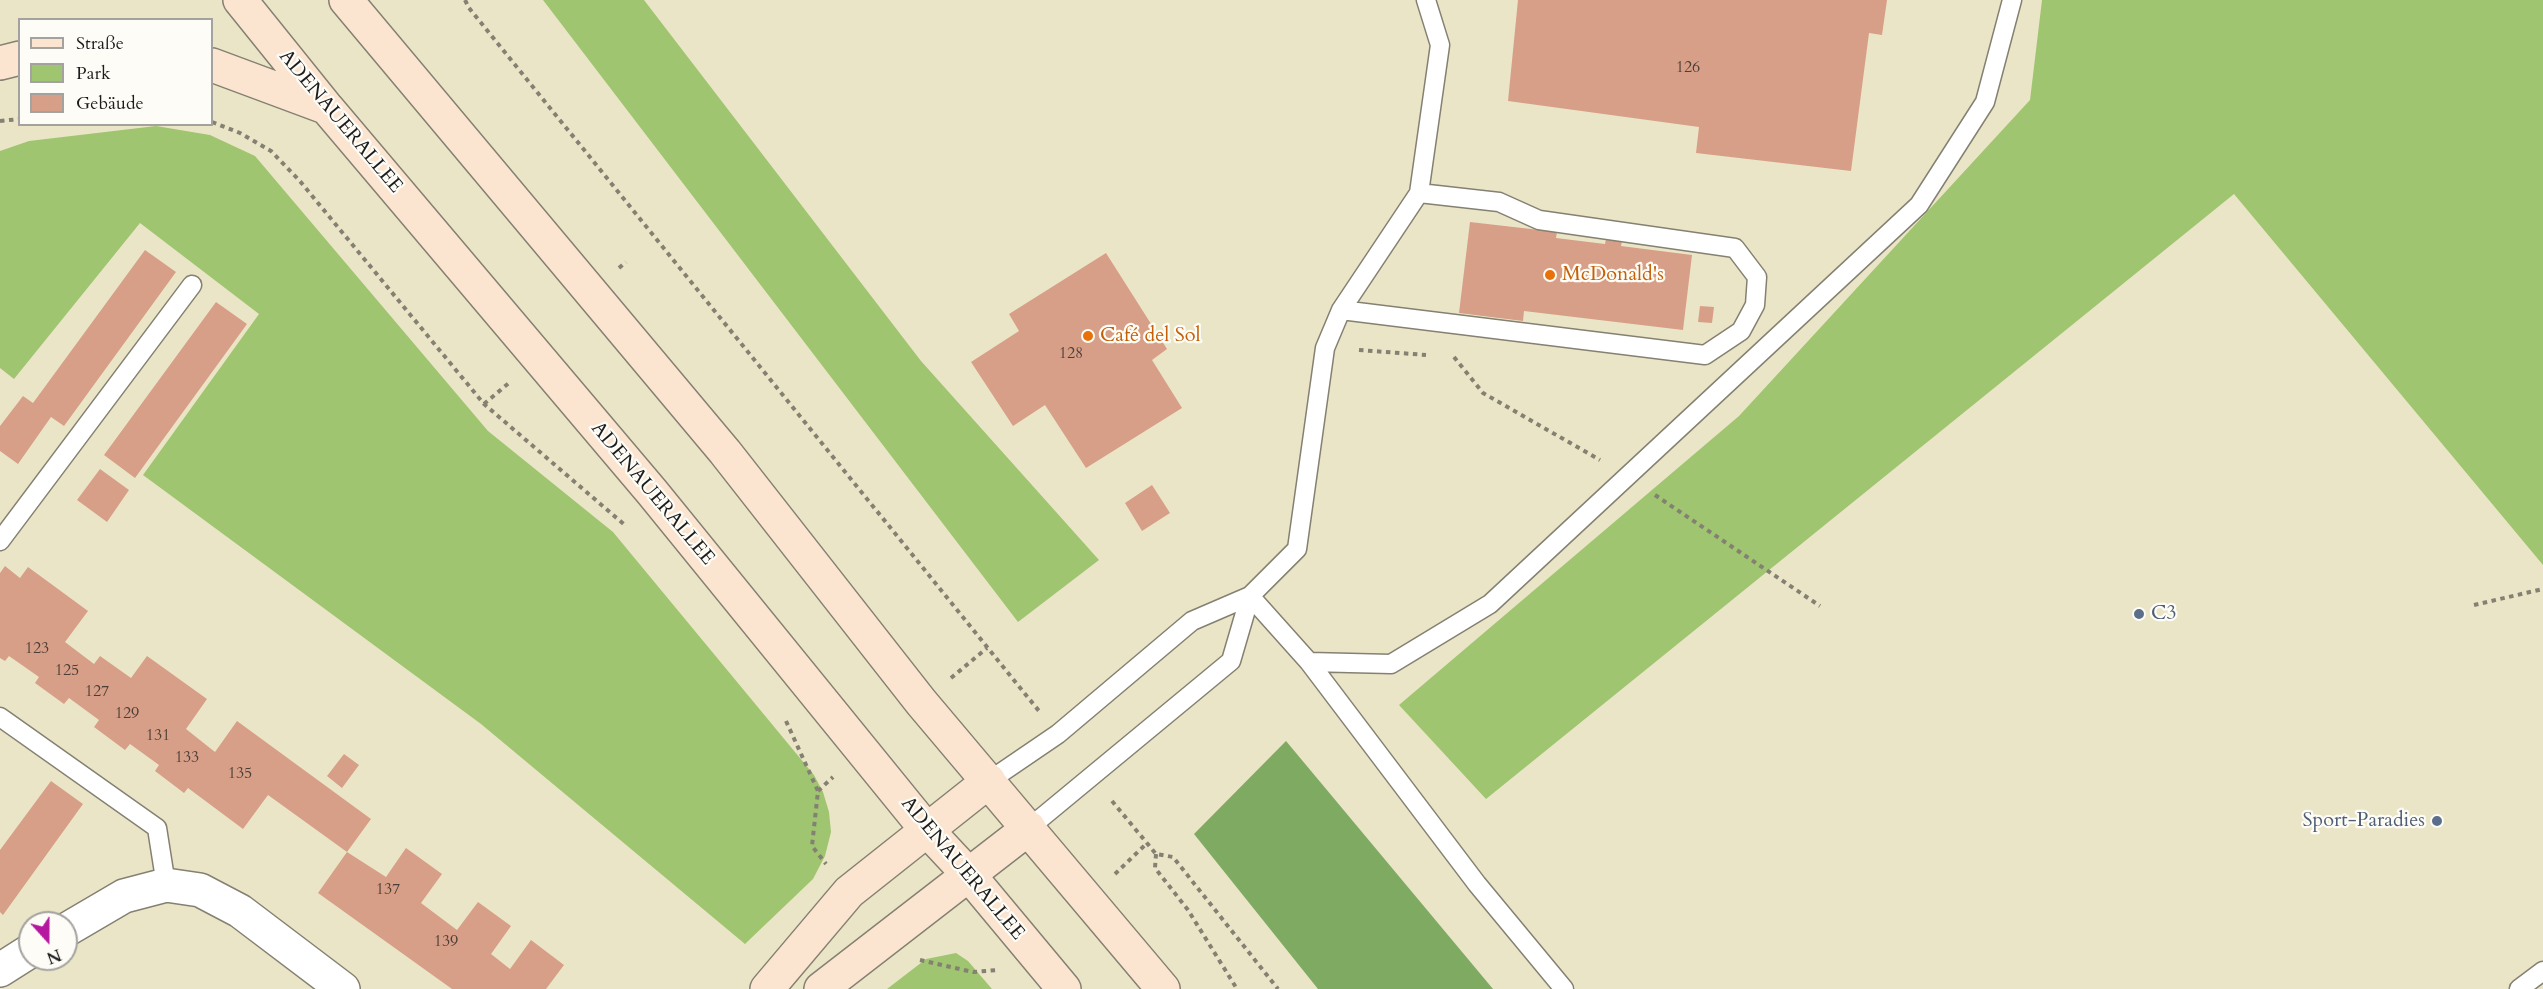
<!DOCTYPE html>
<meta charset="utf-8">
<style>
body{margin:0}
#map{position:relative;width:2543px;height:989px;overflow:hidden;background:#ebe5c7;font-family:Cardo,serif}
canvas{display:block}
.legend{position:absolute;left:18px;top:18px;width:195px;height:108px;box-sizing:border-box;background:#fdfcf7;border:2px solid #a3a29f;margin:0;padding:8px 10px;list-style:none;font-size:18px;color:#1c1c1c}
.legend li{display:flex;align-items:center;gap:12px;height:30px}
.legend b{width:30px;border:2px solid #a3a29f}
.north{position:absolute;left:18px;top:911px;width:60px;height:60px;box-sizing:border-box;background:#fdfcf7;border:2px solid #a3a29f;border-radius:50%;rotate:159deg;font-size:16px;font-weight:700;line-height:24px;text-align:center;color:#1c1c1c}
.north::after{content:'';display:block;margin:auto;width:21px;height:27px;background:#b5179e;clip-path:polygon(50% 0,100% 100%,50% 72%,0 100%)}
</style>
<div id="map">
<canvas width="2543" height="989"></canvas>
<ul class="legend">
<li><b style="height:8px;background:#fce5d0"></b>Straße</li>
<li><b style="height:16px;background:#9fc570"></b>Park</li>
<li><b style="height:16px;background:#d79f87"></b>Gebäude</li>
</ul>
<div class="north">N</div>
</div>
<script>
const g = document.querySelector('canvas').getContext('2d');
g.lineJoin = 'round';
function fillPath(path, color) {
  g.fillStyle = color;
  g.fill(path, 'evenodd');
}
function toPath(rows) {
  const path = new Path2D();
  for (const r of rows) {
    path.moveTo(r[0], r[1]);
    for (let i = 2; i < r.length; i += 2) path.lineTo(r[i], r[i + 1]);
  }
  return path;
}
function strokePath(path, color, width, dash) {
  g.strokeStyle = color;
  g.lineWidth = width;
  g.lineCap = dash ? 'butt' : 'round';
  g.setLineDash(dash || []);
  g.stroke(path);
}
function label(font, color, halo, rows, align = 'center') {
  g.font = font + ' Cardo,serif';
  g.lineWidth = 4.5;
  g.setLineDash([]);
  g.textBaseline = 'middle';
  g.strokeStyle = halo;
  g.fillStyle = color;
  for (const [text, x, y, turn = 0] of rows) {
    g.save();
    g.translate(x, y);
    g.rotate((+turn || 0) * Math.PI / 180);
    g.textAlign = isNaN(turn) ? turn : align;
    if (halo) g.strokeText(text, 0, 0);
    g.fillText(text, 0, 0);
    g.restore();
  }
}
fillPath(toPath([
 [543,0,644,0,921,361,1099,560,1018,622],
 [2042,0,2543,0,2543,565,2234,194,1486,799,1399,705,1739,416,2030,100],
 [156,126,210,135,255,156,488,431,613,532,814,775,823,792,829,812,831,832,825,856,813,879,745,944,481,724,143,475,259,314,140,223,14,379,0,368,0,151,29,141],
 [956,953,968,961,992,989,887,989,926,959]
]), '#9fc570');
fillPath(toPath([
 [1286,741,1493,989,1318,989,1194,834]
]), '#7faa62');
fillPath(toPath([
 [1518,0,1887,0,1882,35,1869,33,1851,171,1696,153,1699,127,1508,101],
 [1470,222,1557,232,1556,238,1605,244,1606,239,1622,241,1621,246,1692,255,1683,330,1524,311,1523,321,1459,313],
 [145,250,176,272,64,426,51,417,18,464,0,451,0,426,23,396,33,403],
 [1106,253,1167,349,1152,360,1182,408,1086,468,1045,405,1013,426,971,362,1019,331,1009,314],
 [216,302,247,324,135,478,104,455],
 [1700,306,1714,307,1712,323,1698,322],
 [100,469,129,490,107,522,77,500],
 [1152,485,1170,513,1142,531,1125,503],
 [5,566,20,578,28,567,88,611,65,642,94,664,100,656,131,678,147,656,207,699,186,729,215,752,237,721,371,819,347,852,268,795,243,829,188,788,184,793,155,771,159,765,130,744,125,750,94,727,99,720,69,698,64,704,35,683,39,677,9,656,5,661,0,658,0,573],
 [344,754,359,765,342,788,327,776],
 [51,781,83,804,3,915,0,912,0,850],
 [406,848,442,874,421,903,457,930,478,902,511,926,491,954,510,969,531,940,564,965,546,989,452,989,318,893,347,852,386,877]
]), '#d79f87');
const lane = toPath([
 [1341,310,1705,355,1741,331,1755,305,1757,277,1735,248,1539,220,1499,202,1419,193],
 [0,541,192,285],
 [1250,596,1309,662,1477,884,1564,989],
 [1309,662,1391,664,1490,604,1919,205,1985,102,2012,0],
 [0,717,157,828,166,885],
 [989,781,1058,734,1192,621,1250,596,1297,549,1325,348,1341,310,1419,193,1440,45,1426,0],
 [1029,828,1231,661,1250,596],
 [2519,989,2543,971]
]);
const street = toPath([
 [66,930,124,896,166,885,200,890,240,911,343,989],
 [0,970,30,951]
]);
const secondary = toPath([
 [240,0,327,108,652,492,926,829,969,875,1064,989],
 [346,0,725,452,921,702,1163,989],
 [0,63,20,58],
 [212,65,325,107],
 [767,989,849,892,989,781],
 [821,989,1029,828]
]);
strokePath(lane, '#848072', 21);
strokePath(street, '#848072', 36);
strokePath(secondary, '#848072', 36);
strokePath(toPath([
 [465,0,469,8,1039,711],
 [0,121,20,119],
 [212,122,240,133,271,151,299,180,484,404,626,526],
 [619,268,626,262],
 [1359,350,1426,355],
 [1454,357,1483,393,1600,460],
 [484,404,510,382],
 [1655,495,1820,606],
 [2474,605,2543,589],
 [951,678,987,648],
 [786,721,818,791,812,846,826,864],
 [818,791,833,777],
 [1112,801,1156,854,1173,857,1278,989],
 [1156,854,1155,868,1188,910,1237,989],
 [1115,874,1147,843],
 [920,960,973,972,998,970]
]), '#848072', 4, [4.5, 4.5]);
strokePath(lane, '#fff', 18);
strokePath(street, '#fff', 33);
strokePath(secondary, '#fce5d0', 33);
for (const [x, y, r, color] of [
 [1550,275,6,"#e8710a"],
 [1088,336,6,"#e8710a"],
 [2139,614,6,"#5c6f8a"],
 [2437,821,6,"#5c6f8a"]
]) {
  const dot = new Path2D();
  dot.arc(x, y, r, 0, 2 * Math.PI);
  g.fillStyle = color;
  g.fill(dot);
  strokePath(dot, '#fdfcf7', 2);
}
label('16px', '#4b3d37', null, [
 ["126",1688,68],
 ["128",1071,354],
 ["123",37,649],
 ["125",67,671],
 ["127",97,692],
 ["129",127,714],
 ["131",158,736],
 ["133",187,758],
 ["135",240,774],
 ["137",388,890],
 ["139",446,942]
]);
label('20px', '#1c1c1c', '#fdfcf7', [
 ["ADENAUERALLEE",340,122,50],
 ["ADENAUERALLEE",652,494,50],
 ["ADENAUERALLEE",962,869,50]
]);
label('20px', '#c56008', '#fdfcf7', [
 ["McDonald's",1562,275],
 ["Café del Sol",1100,336]
], 'left');
label('20px', '#4e5e75', '#fdfcf7', [
 ["C3",2151,614],
 ["Sport-Paradies",2425,821,"right"]
], 'left');
</script>
